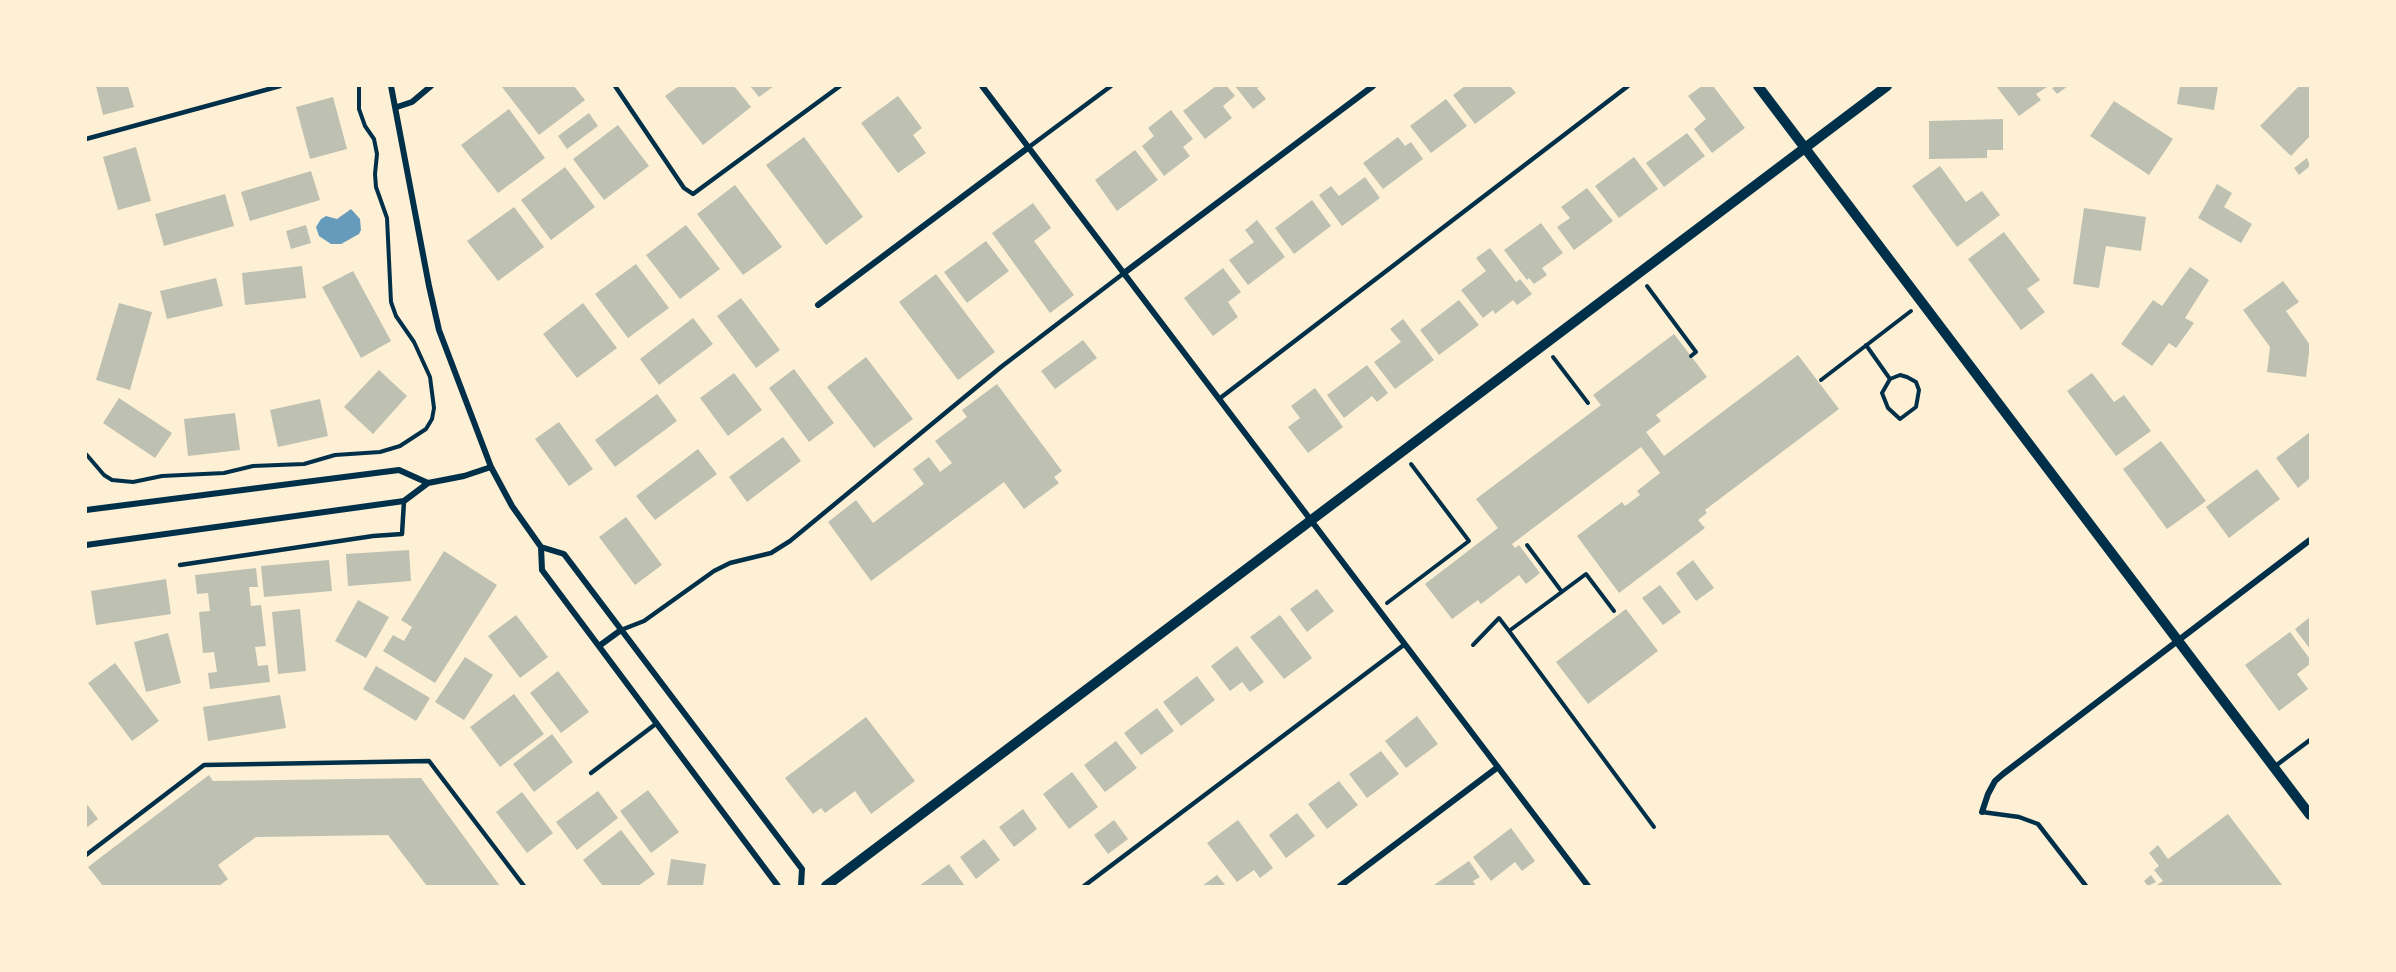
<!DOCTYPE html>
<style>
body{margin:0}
#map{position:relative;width:2396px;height:972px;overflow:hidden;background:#fdf0d5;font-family:Roboto,sans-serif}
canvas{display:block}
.frame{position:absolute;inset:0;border:87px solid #fdf0d5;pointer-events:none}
</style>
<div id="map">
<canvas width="2396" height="972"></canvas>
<div class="frame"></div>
</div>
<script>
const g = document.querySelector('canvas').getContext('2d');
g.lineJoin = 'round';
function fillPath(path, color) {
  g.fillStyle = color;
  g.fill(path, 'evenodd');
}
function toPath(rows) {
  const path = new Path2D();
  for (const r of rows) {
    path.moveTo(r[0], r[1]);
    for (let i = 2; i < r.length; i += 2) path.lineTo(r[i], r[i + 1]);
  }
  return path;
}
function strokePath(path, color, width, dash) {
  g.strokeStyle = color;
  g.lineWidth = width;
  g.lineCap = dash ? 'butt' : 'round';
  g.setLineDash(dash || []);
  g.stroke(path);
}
fillPath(toPath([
 [351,209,360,219,361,230,359,234,341,244,331,244,319,236,316,227,321,219,326,216,337,219]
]), '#669bbc');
fillPath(toPath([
 [96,86,128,86,134,107,103,115],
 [503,86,574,86,585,100,539,135,502,87],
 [679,86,734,86,751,107,703,145,665,96],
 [750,86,774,86,759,97],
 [1216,86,1227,86,1235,96,1223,106,1232,118,1205,139,1183,111],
 [1235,86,1261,86,1257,88,1266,99,1253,109],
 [1465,86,1510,86,1516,93,1475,124,1453,95],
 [1702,86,1713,86,1745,128,1712,153,1694,129,1706,119,1688,96],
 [1996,86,2045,86,2047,87,2036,94,2041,100,2019,116],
 [2055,86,2068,86,2057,94,2052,88],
 [2180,86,2218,86,2214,110,2177,104],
 [2299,86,2310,86,2310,136,2291,156,2260,126],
 [898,96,922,128,913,135,926,153,898,173,861,123],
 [333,97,347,149,310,159,296,107],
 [1446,99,1467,126,1431,153,1410,126],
 [2114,101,2173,139,2149,175,2090,136],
 [509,109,545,158,498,193,461,145],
 [1171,110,1193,139,1183,147,1190,156,1164,176,1142,146,1154,136,1148,128],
 [589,113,598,126,567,149,558,136],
 [2003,119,2003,150,1987,150,1987,158,1929,159,1929,121],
 [618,125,649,166,604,200,573,159],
 [1687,133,1705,156,1664,187,1646,163],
 [804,137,863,217,826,245,766,165],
 [1398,137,1405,146,1411,142,1423,159,1383,189,1363,163],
 [136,147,151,201,118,210,103,157],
 [1135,150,1158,180,1117,211,1095,180],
 [1634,157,1658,189,1619,218,1595,186],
 [2307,158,2310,166,2299,175,2294,168],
 [1940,166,1966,202,1982,191,2000,215,1957,247,1912,186],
 [565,167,595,207,551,240,521,200],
 [311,171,320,200,250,221,241,192],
 [1365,177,1380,198,1342,226,1319,195,1331,186,1339,196],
 [2217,184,2232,193,2224,207,2252,224,2241,243,2198,218],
 [735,185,782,247,743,275,697,214],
 [1587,188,1613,221,1574,250,1557,227,1570,218,1561,207],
 [225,194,234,226,164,246,155,214],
 [1312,200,1331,226,1294,254,1275,228],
 [1033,203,1051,228,1034,241,1074,295,1050,313,992,233],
 [514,207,544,247,498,281,467,241],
 [2084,208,2146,217,2141,251,2106,246,2099,288,2073,284],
 [1257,220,1285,257,1248,285,1229,260,1254,242,1245,230],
 [1541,223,1563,253,1542,268,1547,275,1534,284,1529,278,1527,280,1504,250],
 [306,225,311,243,291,249,286,231],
 [686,225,720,269,680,299,646,255],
 [2004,232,2040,280,2027,289,2045,312,2021,330,1968,259],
 [986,241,1009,271,967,303,944,272],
 [1490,248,1516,282,1520,279,1532,294,1517,305,1513,300,1495,314,1493,310,1483,318,1461,290,1486,271,1476,258],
 [636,264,669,308,628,338,595,294],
 [302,266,306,298,245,305,242,273],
 [2190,267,2209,280,2185,318,2194,323,2176,348,2169,343,2152,366,2121,344,2153,300,2162,306],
 [1223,268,1241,292,1228,302,1238,317,1213,336,1184,298],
 [353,271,391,341,361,358,322,287],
 [936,274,995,352,958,380,899,302],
 [216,278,223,306,167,319,160,291],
 [2283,281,2299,302,2286,311,2310,345,2306,377,2267,372,2270,347,2243,310],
 [741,298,780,350,756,368,717,316],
 [1459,300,1479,325,1439,355,1420,330],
 [119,303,152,312,130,390,96,380],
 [583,303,617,348,577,378,543,334],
 [693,318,713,344,659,385,640,359],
 [1403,319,1434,360,1395,389,1374,362,1401,342,1390,329],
 [1674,334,1707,377,1656,415,1661,421,1646,432,1664,456,1798,355,1839,409,1705,510,1707,513,1698,520,1705,528,1619,593,1577,536,1622,502,1625,506,1640,495,1637,491,1660,473,1641,447,1512,544,1515,548,1519,545,1540,573,1526,584,1519,575,1481,604,1478,600,1452,619,1425,584,1498,528,1476,499,1601,405,1593,395],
 [1083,340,1097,358,1055,389,1041,371],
 [866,357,913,419,874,448,827,387],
 [1367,365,1388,393,1377,402,1372,396,1344,418,1327,395],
 [794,369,834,423,809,442,769,388],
 [379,370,407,396,373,434,344,407],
 [734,373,762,410,728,436,700,398],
 [2092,373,2114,402,2124,395,2151,431,2116,456,2067,391],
 [997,384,1062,471,1054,477,1059,483,1024,509,1004,482,871,581,828,522,856,500,873,523,924,484,913,469,929,457,940,472,952,463,935,441,967,417,962,410],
 [1315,388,1343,427,1308,453,1288,427,1300,418,1291,406],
 [657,394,677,421,615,467,595,440],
 [119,398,172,433,155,458,103,423],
 [320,399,328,436,278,447,270,410],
 [235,413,240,450,188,456,184,419],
 [559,422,593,469,569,486,535,439],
 [2310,432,2310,478,2298,488,2276,458],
 [783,437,801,461,747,502,729,477],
 [2161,441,2206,501,2167,529,2123,469],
 [698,449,717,474,655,520,636,496],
 [2257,469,2280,499,2229,538,2206,507],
 [626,517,662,565,635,585,599,537],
 [409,550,411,581,348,586,346,554],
 [444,551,497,585,435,683,383,651,393,635,404,641,412,627,401,620],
 [329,560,332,591,264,597,261,566],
 [1693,560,1714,588,1696,601,1676,573],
 [256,568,258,587,249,587,251,606,261,605,266,646,255,647,258,666,268,665,270,682,210,689,208,673,217,672,214,652,203,653,199,612,210,611,208,593,197,594,195,575],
 [166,579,171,614,96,625,91,591],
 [1660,585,1681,612,1663,625,1642,598],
 [1317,589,1334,611,1307,632,1290,609],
 [358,600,389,617,366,658,335,641],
 [300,609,306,671,278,674,272,612],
 [1626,609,1658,651,1588,704,1556,662],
 [516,615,548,657,520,678,488,636],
 [1280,615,1312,658,1284,679,1250,637],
 [2310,617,2310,649,2295,629],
 [2290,632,2310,659,2310,664,2297,674,2308,689,2279,711,2245,665],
 [168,633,181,683,146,692,134,642],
 [1237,646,1264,682,1250,692,1242,682,1230,691,1211,666],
 [465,657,493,675,464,720,435,702],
 [115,663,159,721,132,741,88,683],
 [376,666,430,698,416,721,363,689],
 [558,671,589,712,561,733,530,693],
 [1197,676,1215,700,1181,726,1163,702],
 [514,694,544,734,500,767,470,727],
 [280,695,286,728,208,741,203,707],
 [1157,708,1174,731,1141,755,1124,733],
 [1417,716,1438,744,1406,768,1385,741],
 [866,717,915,781,871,814,855,791,825,813,821,808,813,814,785,778],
 [552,734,573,762,534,792,513,764],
 [1116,741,1137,768,1105,792,1084,765],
 [1381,751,1399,774,1367,798,1349,774],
 [1072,772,1098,807,1069,829,1043,794],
 [209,775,213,781,421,778,500,886,427,886,388,835,256,837,218,865,228,879,219,886,103,886,88,867],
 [1339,781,1358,805,1327,829,1308,804],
 [648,790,679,832,651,853,620,811],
 [598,791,618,818,577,850,556,822],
 [522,792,553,833,527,853,496,812],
 [86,803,98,819,86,828],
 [1023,809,1037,829,1014,847,999,827],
 [1297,813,1315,836,1286,858,1269,835],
 [2228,814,2283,886,2155,886,2163,881,2154,870,2159,866,2149,853,2158,845,2168,859],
 [1114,820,1128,839,1108,854,1094,835],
 [1238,820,1273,868,1260,878,1254,870,1237,882,1207,843],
 [1511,828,1535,861,1522,871,1515,862,1491,881,1473,857],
 [621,830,655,874,638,886,603,886,583,860],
 [984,839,1000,860,976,879,960,857],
 [671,859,706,864,703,886,667,886],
 [1469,861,1480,877,1473,881,1476,886,1435,886,1434,885],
 [949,864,965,886,919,886],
 [1217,875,1226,886,1202,886],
 [2151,875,2156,882,2148,886,2144,881]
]), '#bec0b2');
strokePath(toPath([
 [1647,286,1696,352,1691,356],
 [1866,345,1890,379,1882,393,1888,408,1900,419,1916,407,1919,390,1916,382,1907,377,1900,375,1890,379],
 [1553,357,1588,403],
 [1821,380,1911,311],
 [86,454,104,475,112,480,133,482,162,476,224,473,253,466,304,464,335,455,380,452,400,446,426,429,432,419,434,408,430,377,414,342,396,316,391,302,387,218,376,187,375,174,377,154,374,139,365,126,359,109,359,86],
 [1527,545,1562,592],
 [1387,603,1469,541,1411,464],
 [1614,611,1586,574,1509,631,1654,827],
 [1473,645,1499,618,1509,631]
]), '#003049', 4);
strokePath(toPath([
 [615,86,684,188,693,194,840,86],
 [86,139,280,86],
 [1029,147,1111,86],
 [1219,399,1628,86],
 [180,565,373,536,402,534,404,501],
 [621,630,644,621,714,571,730,563,771,553,790,541,1001,367,1124,273],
 [2274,767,2310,740],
 [591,773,657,723],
 [1982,812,2019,817,2038,824,2086,886],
 [86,855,204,765,429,761,524,886],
 [1084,886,1405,644]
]), '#003049', 4.5);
strokePath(toPath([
 [391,86,429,286,439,330,491,467,512,506,541,547,542,570,778,886],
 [982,86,1588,886],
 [397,107,412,102,431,86],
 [1124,273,1373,86],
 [818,305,1029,147],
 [86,510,399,470,428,483],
 [86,545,404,501,428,483,464,476,491,467],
 [541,547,564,554,802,869,801,886],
 [599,646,621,630],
 [1982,812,1988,794,1995,781,2003,774,2310,540],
 [1340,886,1498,767]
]), '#003049', 6);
strokePath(toPath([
 [1758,86,2310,815],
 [826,886,1887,86]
]), '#003049', 10);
</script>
